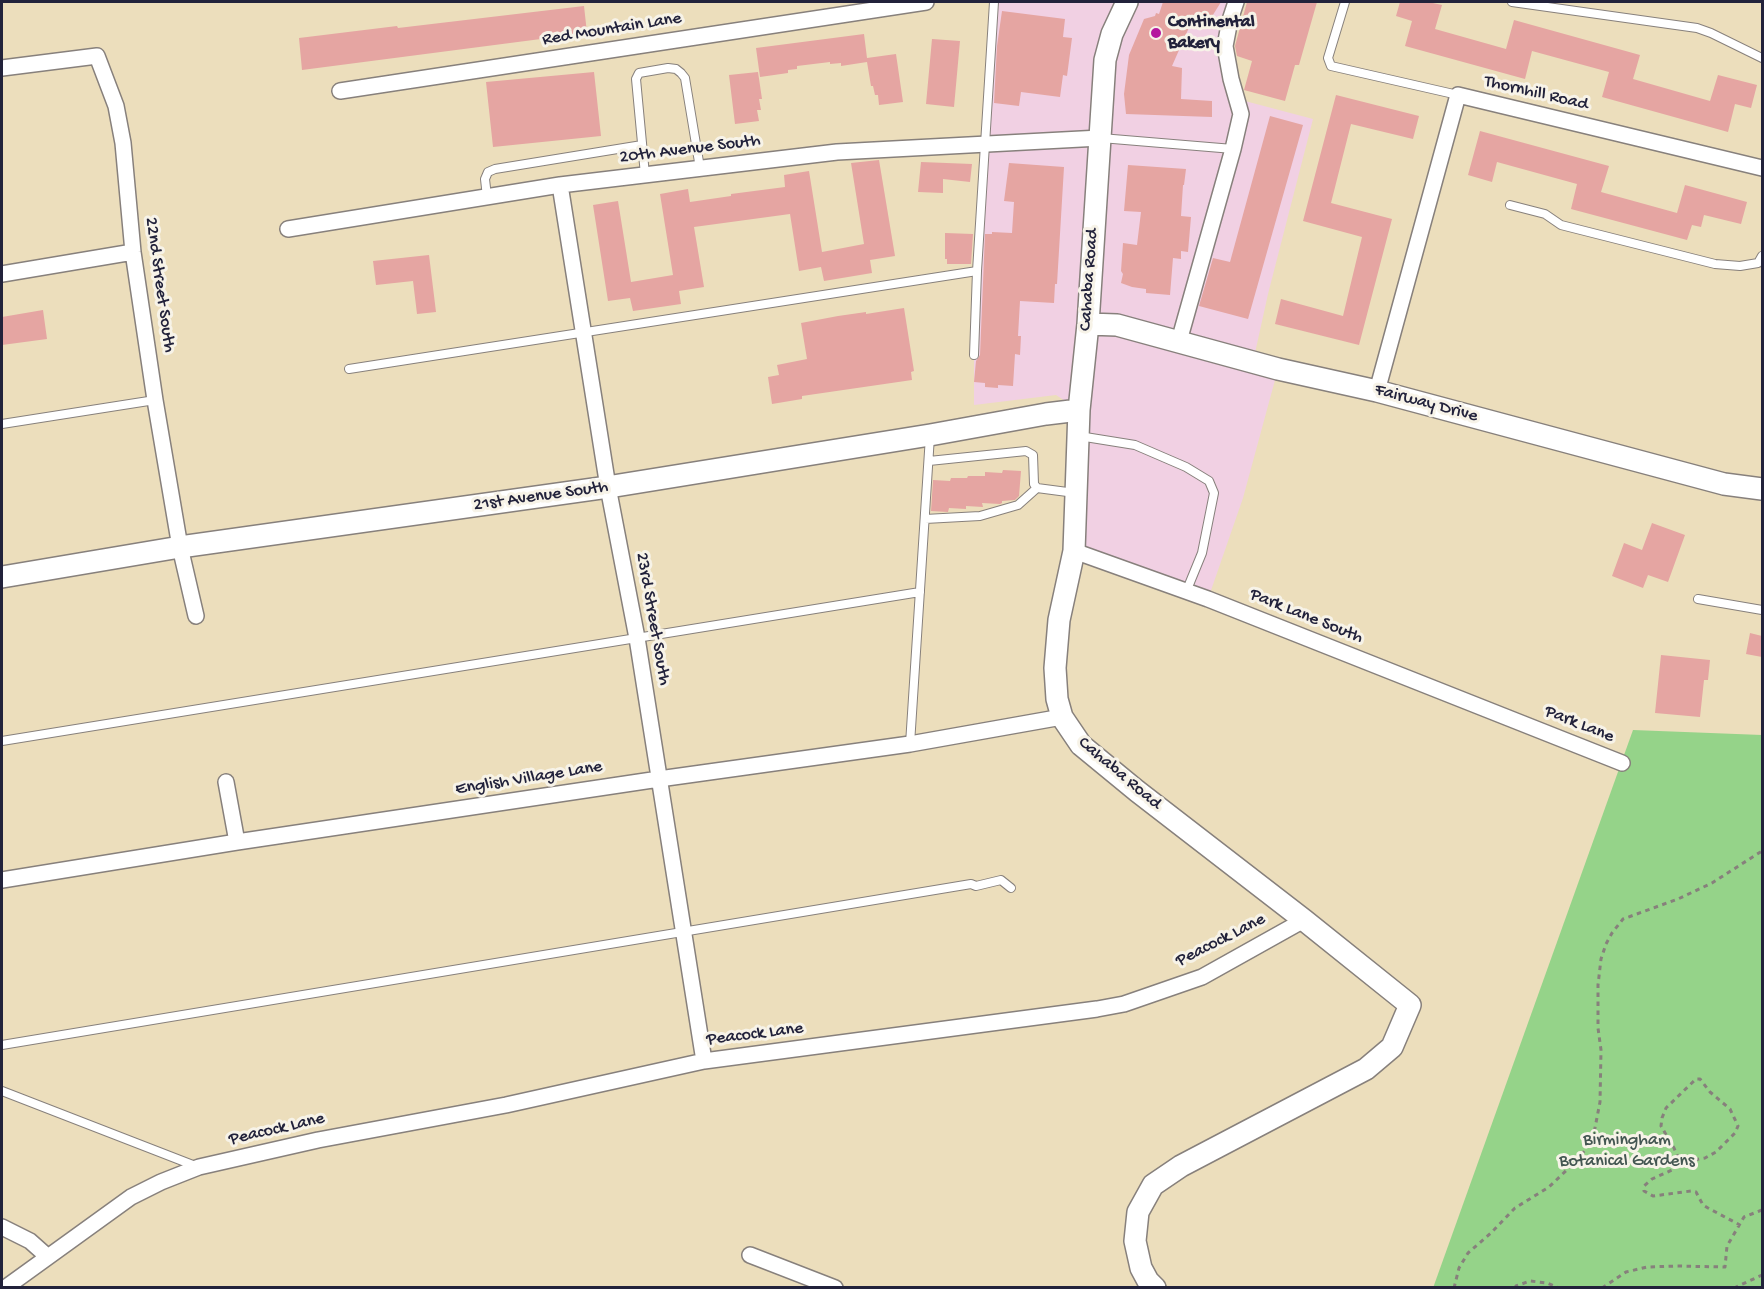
<!DOCTYPE html>
<style>
body{margin:0}
#map{position:relative;width:1764px;height:1289px;overflow:hidden;background:#ecdebc;font-family:"Gochi Hand",sans-serif}
canvas{display:block}
.frame{position:absolute;inset:0;border:3px solid #22223b;pointer-events:none}
</style>
<div id="map">
<canvas width="1764" height="1289"></canvas>
<div class="frame"></div>
</div>
<script>
const g = document.querySelector('canvas').getContext('2d');
g.lineJoin = 'round';
function fillPath(path, color) {
  g.fillStyle = color;
  g.fill(path, 'evenodd');
}
function toPath(rows) {
  const path = new Path2D();
  for (const r of rows) {
    path.moveTo(r[0], r[1]);
    for (let i = 2; i < r.length; i += 2) path.lineTo(r[i], r[i + 1]);
  }
  return path;
}
function strokePath(path, color, width, dash) {
  g.strokeStyle = color;
  g.lineWidth = width;
  g.lineCap = dash ? 'butt' : 'round';
  g.setLineDash(dash || []);
  g.stroke(path);
}
function label(font, color, halo, rows, align = 'center') {
  g.font = font + ' "Gochi Hand",sans-serif';
  g.lineWidth = 6;
  g.setLineDash([]);
  g.textBaseline = 'middle';
  g.strokeStyle = halo;
  g.fillStyle = color;
  for (const [text, x, y, turn = 0] of rows) {
    g.save();
    g.translate(x, y);
    g.rotate((+turn || 0) * Math.PI / 180);
    g.textAlign = isNaN(turn) ? turn : align;
    if (halo) g.strokeText(text, 0, 0);
    g.fillText(text, 0, 0);
    g.restore();
  }
}
fillPath(toPath([
 [994,2,1243,2,1230,51,1245,101,1313,119,1268,294,1253,362,1278,369,1243,498,1208,599,1074,551,1079,410,1056,395,974,405,974,355]
]), '#f1d0e3');
fillPath(toPath([
 [1633,730,1762,735,1762,1287,1433,1288]
]), '#95d389');
fillPath(toPath([
 [1163,2,1221,2,1206,26,1191,23,1172,66,1182,68,1181,99,1212,101,1212,117,1126,114,1124,94,1129,55,1144,19,1155,16,1156,13,1159,14],
 [1247,2,1317,2,1299,65,1295,65,1285,101,1244,90,1252,61,1237,56,1235,46],
 [1400,2,1428,2,1442,5,1435,29,1506,49,1514,20,1640,55,1633,79,1710,101,1718,75,1757,85,1751,108,1735,104,1728,132,1602,97,1609,72,1532,51,1525,79,1405,46,1412,21,1396,16],
 [584,6,587,33,302,70,299,38,397,26,398,28],
 [1002,11,1065,19,1063,37,1072,38,1067,76,1063,75,1060,97,1021,92,1019,106,994,103,997,46],
 [864,34,867,58,896,54,903,102,879,105,878,95,875,95,873,86,871,86,867,62,841,66,841,63,830,64,830,62,797,66,797,69,788,70,788,73,760,77,756,48],
 [932,39,960,41,954,107,926,104],
 [594,72,601,136,493,147,486,82],
 [758,72,762,99,759,99,761,110,757,110,759,121,735,124,729,75],
 [1336,95,1419,116,1413,139,1351,124,1331,203,1392,219,1359,345,1275,324,1281,299,1343,316,1362,237,1303,221],
 [1270,116,1303,125,1248,319,1199,306,1213,258,1230,262],
 [1480,131,1609,166,1601,192,1677,213,1685,185,1747,202,1741,224,1704,215,1701,227,1692,225,1687,240,1571,209,1577,184,1497,162,1492,182,1468,175],
 [879,160,895,256,870,260,872,273,824,281,821,267,799,271,790,214,694,227,704,287,679,291,681,304,633,311,630,298,608,301,593,205,618,201,631,282,673,275,660,194,688,189,690,202,731,196,731,194,785,187,784,175,809,171,822,252,864,244,851,163],
 [921,162,972,164,970,182,943,179,943,193,918,192],
 [1009,163,1064,167,1057,284,1055,284,1054,303,1020,301,1018,336,1021,336,1020,355,1015,354,1013,386,998,385,998,388,985,387,985,383,974,382,976,361,980,355,985,234,992,234,992,232,1012,233,1014,202,1004,201],
 [1128,165,1186,169,1184,185,1183,185,1181,216,1191,217,1188,252,1181,251,1181,259,1173,258,1170,295,1146,293,1146,289,1132,287,1121,283,1123,274,1121,271,1123,243,1137,245,1141,212,1124,211],
 [945,233,973,234,971,264,947,264,947,259,945,259],
 [429,255,436,312,417,314,413,281,376,285,373,261],
 [904,308,914,371,911,372,912,380,802,396,802,399,772,404,768,377,779,375,777,365,807,359,801,323,838,316,866,312,866,314],
 [43,310,47,339,2,345,2,317],
 [1003,470,1021,471,1019,496,1015,500,1002,501,1002,503,1000,504,982,503,983,507,966,506,966,509,949,508,948,512,931,511,933,480,950,481,951,478,967,478,968,476,985,476,985,472,1002,473],
 [1652,523,1685,535,1668,582,1648,575,1643,588,1612,576,1624,543,1642,550],
 [1750,633,1762,636,1762,657,1746,654],
 [1661,655,1710,660,1708,680,1704,680,1700,717,1655,713]
]), '#e5a5a2');
const lane = toPath([
 [1345,2,1328,58,1331,66,1458,95],
 [1512,2,1697,28,1711,33,1762,58],
 [1101,138,1233,149],
 [645,175,636,79,639,73,668,68,676,69,681,73,685,78,700,168],
 [487,197,485,179,488,172,495,169,642,145],
 [1510,205,1545,214,1561,225,1715,264,1740,266,1758,263,1762,256],
 [974,355,977,271,994,2],
 [349,369,977,271],
 [2,424,155,400],
 [1079,436,1135,445,1186,467,1209,481,1214,493,1202,553,1186,592],
 [929,461,1026,451,1033,455,1034,484,1037,488,1075,493],
 [925,519,980,516,1018,505,1037,488],
 [1698,599,1762,610],
 [2,741,920,592],
 [910,744,930,436],
 [2,1045,971,884,976,886,1001,880,1011,888],
 [2,1091,198,1167]
]);
const street = toPath([
 [2,68,97,56,116,106,123,143,133,252,155,400,180,547,196,616],
 [340,91,926,2],
 [560,185,608,487,637,638,704,1061],
 [288,229,560,185,837,152,1100,138],
 [2,274,133,252],
 [1179,341,1233,149,1241,114,1231,79,1225,46,1230,20,1236,2],
 [1377,391,1458,95,1762,168],
 [1074,551,1208,599,1622,763],
 [226,782,237,842],
 [2,880,237,842,659,779,910,744,1062,717],
 [2,1227,30,1241,48,1257],
 [750,1255,835,1288],
 [5,1288,131,1197,161,1182,199,1167,318,1140,506,1105,704,1061,1097,1009,1124,1004,1202,977,1304,920]
]);
const secondary = toPath([
 [1127,2,1112,34,1105,60,1088,324,1079,410,1074,551,1059,620,1055,668,1057,699,1062,717,1081,745,1137,791,1304,920,1410,1005,1392,1047,1366,1069,1181,1166,1153,1185,1138,1212,1135,1241,1141,1268,1148,1281,1155,1288],
 [1088,324,1117,325,1278,369,1377,391,1724,484,1762,489],
 [2,577,180,547,608,487,930,435,1046,414,1079,410]
]);
strokePath(lane, '#87807c', 10);
strokePath(street, '#87807c', 18);
strokePath(secondary, '#87807c', 24);
strokePath(toPath([
 [1677,1163,1705,1158,1716,1152,1735,1133,1738,1126,1730,1109,1710,1092,1700,1079,1696,1079,1666,1108,1662,1118,1661,1126,1674,1148,1678,1157,1677,1163,1672,1170,1652,1179,1644,1186,1644,1191,1653,1196,1691,1191,1696,1192,1703,1205,1708,1208,1740,1225],
 [1454,1288,1459,1268,1468,1253,1491,1233,1515,1208,1549,1187,1573,1164,1586,1149,1594,1133,1600,1102,1601,1050,1598,1028,1598,985,1601,959,1606,944,1612,933,1623,919,1678,899,1712,883,1762,851],
 [1515,1288,1516,1286,1530,1281,1547,1283,1559,1288],
 [1569,1288,1577,1288],
 [1602,1288,1626,1272,1647,1267,1677,1266,1725,1267,1727,1246,1744,1217,1762,1210],
 [1734,1288,1762,1275]
]), '#87807c', 3, [4.5, 4.5]);
strokePath(lane, '#fff', 8);
strokePath(street, '#fff', 15);
strokePath(secondary, '#fff', 21);
for (const [x, y, r, color] of [
 [1156,33,6,"#b5179e"]
]) {
  const dot = new Path2D();
  dot.arc(x, y, r, 0, 2 * Math.PI);
  g.fillStyle = color;
  g.fill(dot);
  strokePath(dot, '#f7f3e8', 2);
}
label('bold 18px', '#22223b', '#f7f3e8', [
 ["Continental",1168,23],
 ["Bakery",1168,44]
], 'left');
label('18px', '#22223b', '#f7f3e8', [
 ["Red Mountain Lane",612,30,-9],
 ["Thornhill Road",1536,94,13],
 ["20th Avenue South",690,150,-7],
 ["Cahaba Road",1090,280,-86],
 ["22nd Street South",159,285,82],
 ["Fairway Drive",1426,404,15],
 ["21st Avenue South",541,497,-8],
 ["Park Lane South",1306,617,22],
 ["23rd Street South",652,619,80],
 ["Park Lane",1579,725,22],
 ["Cahaba Road",1119,774,40],
 ["English Village Lane",529,779,-9],
 ["Peacock Lane",1221,941,-27],
 ["Peacock Lane",755,1035,-7],
 ["Peacock Lane",277,1130,-13]
]);
label('18px', '#445752', '#f7f3e8', [
 ["Birmingham",1627,1141],
 ["Botanical Gardens",1627,1162]
]);
</script>
